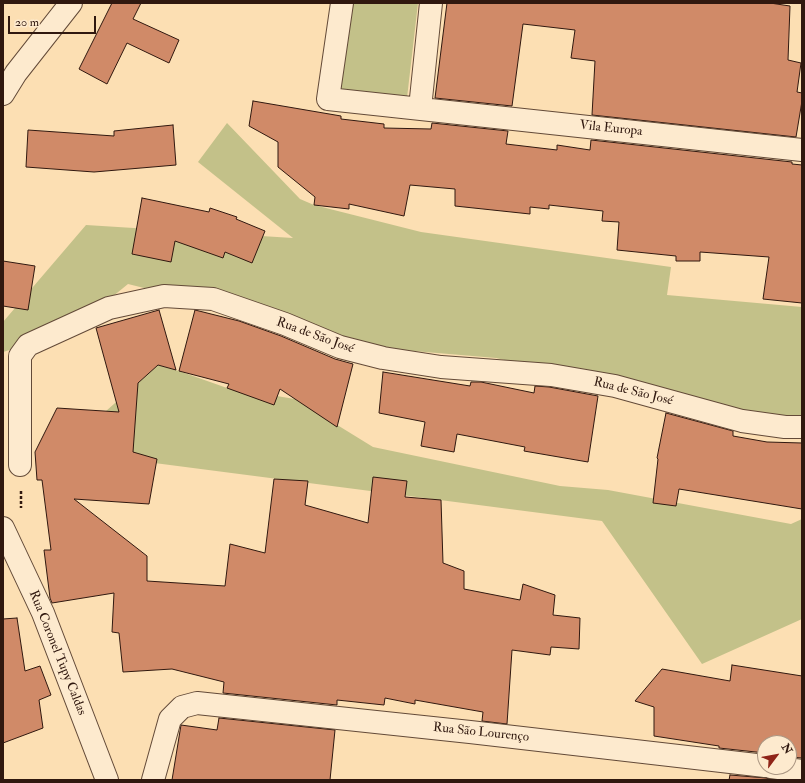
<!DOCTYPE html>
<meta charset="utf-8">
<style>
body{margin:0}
#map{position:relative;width:805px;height:783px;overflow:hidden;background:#fcdfb3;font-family:"IM FELL Double Pica",serif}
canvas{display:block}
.frame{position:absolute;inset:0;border:4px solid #30180f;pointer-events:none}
.north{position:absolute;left:757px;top:735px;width:40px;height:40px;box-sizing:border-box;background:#fdeace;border:1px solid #ab9682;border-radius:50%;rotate:58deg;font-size:11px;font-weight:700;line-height:16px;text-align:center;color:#30180f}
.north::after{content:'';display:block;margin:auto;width:14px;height:18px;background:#8f2418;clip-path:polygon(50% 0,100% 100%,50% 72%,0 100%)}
.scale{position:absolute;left:8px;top:16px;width:88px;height:18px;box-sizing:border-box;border:2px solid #30180f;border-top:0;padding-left:5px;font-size:12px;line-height:14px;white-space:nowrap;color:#30180f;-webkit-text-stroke:3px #fdeace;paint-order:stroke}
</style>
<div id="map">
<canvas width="805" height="783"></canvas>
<div class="frame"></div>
<div class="north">N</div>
<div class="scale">20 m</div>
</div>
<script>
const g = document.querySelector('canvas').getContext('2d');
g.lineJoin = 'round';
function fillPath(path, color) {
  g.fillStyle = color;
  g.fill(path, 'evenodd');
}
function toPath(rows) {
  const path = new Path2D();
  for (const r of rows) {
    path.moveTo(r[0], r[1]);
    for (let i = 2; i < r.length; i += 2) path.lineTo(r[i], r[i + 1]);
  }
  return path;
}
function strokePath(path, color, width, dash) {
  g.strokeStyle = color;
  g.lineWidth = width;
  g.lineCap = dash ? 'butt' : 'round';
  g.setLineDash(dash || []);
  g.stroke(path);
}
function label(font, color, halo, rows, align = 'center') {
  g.font = font + ' "IM FELL Double Pica",serif';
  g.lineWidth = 4;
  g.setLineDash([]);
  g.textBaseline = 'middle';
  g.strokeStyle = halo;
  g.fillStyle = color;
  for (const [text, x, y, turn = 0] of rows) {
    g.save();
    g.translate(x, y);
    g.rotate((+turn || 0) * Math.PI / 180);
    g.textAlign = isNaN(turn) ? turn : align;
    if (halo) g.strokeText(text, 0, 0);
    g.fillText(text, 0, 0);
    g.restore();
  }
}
fillPath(toPath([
 [350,3,418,3,407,98,339,89],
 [227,123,300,199,314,205,421,232,671,267,667,295,802,307,802,420,739,416,496,358,390,349,128,284,69,332,3,352,3,322,86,225,293,238,198,162],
 [158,365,179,371,227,388,295,399,373,447,560,486,608,490,791,524,802,519,802,619,702,664,602,521,139,461,97,419]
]), '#c3c189');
const building = toPath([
 [112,3,141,3,133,19,179,40,169,63,127,43,107,84,79,69,112,3],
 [447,3,770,3,790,6,788,60,801,63,797,92,802,93,802,101,796,137,592,115,595,61,571,58,575,30,523,24,512,106,435,98,447,3],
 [253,101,341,116,341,119,384,124,384,128,431,129,432,123,508,131,506,144,557,150,557,145,590,150,591,140,792,162,792,164,802,165,802,303,763,299,769,257,700,252,700,261,676,261,676,256,617,250,619,222,602,221,603,211,549,205,549,209,530,207,530,214,455,206,455,189,410,185,404,216,349,204,349,209,314,205,315,197,278,167,278,142,249,126,253,101],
 [173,125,176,165,94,172,26,167,28,130,114,136,114,131,173,125],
 [142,198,209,212,210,208,237,217,236,219,265,231,252,263,225,252,223,258,175,241,171,262,132,254,142,198],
 [3,261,35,266,28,310,3,306,3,261],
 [159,310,176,370,158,365,138,383,133,452,157,459,149,504,74,499,147,556,147,581,225,586,230,544,265,553,274,479,308,481,305,505,368,523,373,477,407,481,405,497,441,500,443,563,464,571,464,589,520,600,523,584,555,595,553,615,580,618,579,649,551,647,550,655,512,650,507,724,482,721,483,712,415,700,415,704,385,698,384,705,337,700,337,705,223,693,224,682,172,669,123,672,119,633,112,632,114,593,52,603,50,598,44,550,51,550,42,480,37,480,35,452,57,408,119,412,96,328,159,310],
 [195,310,239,321,281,336,335,359,353,364,337,427,280,389,274,405,227,388,229,384,179,371,195,310],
 [383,372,470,386,471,382,481,382,534,393,535,386,549,387,598,396,588,462,524,451,525,447,457,434,454,452,421,446,425,422,379,413,383,372],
 [666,413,733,431,733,436,767,442,802,443,802,509,679,489,676,506,653,503,658,459,657,458,666,413],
 [17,618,25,671,40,666,51,695,39,700,43,728,3,743,3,619,17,618],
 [732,665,802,676,802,758,789,757,789,743,765,743,765,753,719,748,719,746,654,736,654,707,635,701,662,669,730,681,732,665],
 [219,718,335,730,330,780,172,780,181,725,217,730,219,718],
 [730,775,766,778,774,780,729,780,730,775]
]);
fillPath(building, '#d08a68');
strokePath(building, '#30180f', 1);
const minor = toPath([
 [342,3,328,99,802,150],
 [3,94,16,73,71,3],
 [420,108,431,3],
 [20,465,20,356,28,345,109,308,164,296,213,299,285,324,340,347,383,358,441,367,551,375,615,386,742,421,785,427,802,427],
 [3,528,43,613,107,780],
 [771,767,802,771],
 [153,780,170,719,182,707,197,703,470,732,765,766]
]);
strokePath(minor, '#634a38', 24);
strokePath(toPath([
 [21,491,21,508]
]), '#30180f', 2.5, [3, 2]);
strokePath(minor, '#fdeace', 22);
label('13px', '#30180f', '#fdeace', [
 ["Vila Europa",611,129,6],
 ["Rua de São José",315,336,20],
 ["Rua de São José",633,392,14],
 ["Rua Coronel Tupy Caldas",57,653,68],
 ["Rua São Lourenço",481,733,6]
]);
</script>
